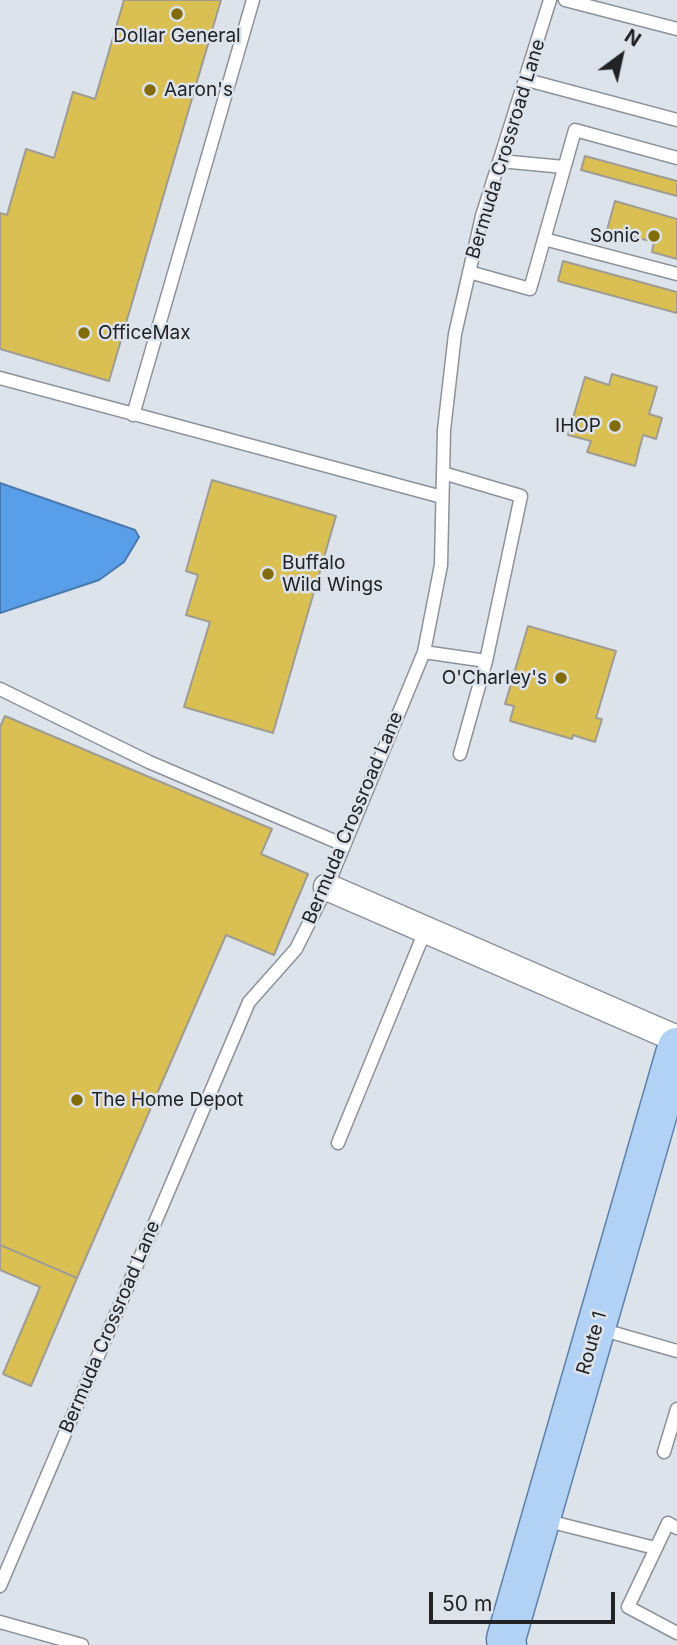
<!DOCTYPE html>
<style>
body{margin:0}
#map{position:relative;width:677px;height:1645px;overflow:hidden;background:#dde3ea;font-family:Inter,sans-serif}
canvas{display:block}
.north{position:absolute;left:586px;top:21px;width:70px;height:70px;-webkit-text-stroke:5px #dde3ea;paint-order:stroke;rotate:33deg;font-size:19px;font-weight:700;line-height:28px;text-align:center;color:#212326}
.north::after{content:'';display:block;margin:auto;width:24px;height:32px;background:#212326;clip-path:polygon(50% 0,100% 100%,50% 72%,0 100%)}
.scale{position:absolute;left:429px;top:1592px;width:186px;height:32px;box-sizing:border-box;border:4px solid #212326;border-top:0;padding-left:9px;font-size:21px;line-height:24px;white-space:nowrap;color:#212326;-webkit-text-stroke:5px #dde3ea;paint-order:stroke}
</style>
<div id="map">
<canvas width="677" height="1645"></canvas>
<div class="north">N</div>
<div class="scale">50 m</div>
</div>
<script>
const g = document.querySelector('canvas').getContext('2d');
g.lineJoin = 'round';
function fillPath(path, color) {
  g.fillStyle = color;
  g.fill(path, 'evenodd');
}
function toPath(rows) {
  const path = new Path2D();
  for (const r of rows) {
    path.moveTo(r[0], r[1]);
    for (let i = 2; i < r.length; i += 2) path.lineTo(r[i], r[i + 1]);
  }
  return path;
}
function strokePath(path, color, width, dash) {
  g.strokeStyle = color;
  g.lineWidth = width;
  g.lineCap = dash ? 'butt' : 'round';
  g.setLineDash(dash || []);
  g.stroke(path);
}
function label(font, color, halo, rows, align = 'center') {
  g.font = font + ' Inter,sans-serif';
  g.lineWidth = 5;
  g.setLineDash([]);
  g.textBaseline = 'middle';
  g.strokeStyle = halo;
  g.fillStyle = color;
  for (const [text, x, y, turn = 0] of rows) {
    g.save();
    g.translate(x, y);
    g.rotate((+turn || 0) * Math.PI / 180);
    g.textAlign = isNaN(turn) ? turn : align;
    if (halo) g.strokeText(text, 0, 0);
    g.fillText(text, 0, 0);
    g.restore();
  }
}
const water = toPath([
 [0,483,135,530,139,537,124,562,99,580,0,613,0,483]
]);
fillPath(water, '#599ee8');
strokePath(water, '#4879ae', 2);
const building = toPath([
 [124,0,221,0,109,381,0,349,0,213,7,215,26,149,54,158,73,92,95,99,124,0],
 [585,156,677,181,677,196,581,170,585,156],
 [615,201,677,219,677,259,652,252,654,242,607,230,615,201],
 [563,261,677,292,677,313,558,281,563,261],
 [612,374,657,387,649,414,662,418,656,439,643,435,635,466,587,452,591,441,568,435,585,377,609,385,612,374],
 [212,480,336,516,273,733,184,707,210,622,186,615,198,575,186,571,212,480],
 [528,626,616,651,596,718,602,719,595,742,573,735,572,739,510,721,514,706,505,704,528,626],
 [5,716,272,829,261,854,308,874,274,955,226,935,77,1278,0,1245,0,727,5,716],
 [0,1245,77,1278,31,1386,3,1374,40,1287,0,1270,0,1245]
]);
fillPath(building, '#dabf53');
strokePath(building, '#9f9c94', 2);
const lane = toPath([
 [565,0,677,29],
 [527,80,677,120],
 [500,161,564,167],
 [544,239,677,274],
 [469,272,530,289,575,130,677,158],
 [0,378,442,497],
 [133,415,253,0],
 [443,473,521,496,486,661,460,754],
 [424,652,486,661],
 [0,689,149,762,344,845],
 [338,1143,425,931],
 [600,1329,677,1351],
 [664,1452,677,1409],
 [544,1520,655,1548],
 [677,1528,668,1523,628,1607,677,1633],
 [0,1586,249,1002,296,949,327,887,424,652,441,565,444,430,455,334,482,216,550,0],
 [0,1622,82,1645]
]);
const street = toPath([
 [327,887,677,1039]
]);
const primary = toPath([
 [507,1645,506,1639,677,1047]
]);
strokePath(lane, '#8d9299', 15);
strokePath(street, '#8d9299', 29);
strokePath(primary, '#5d81a9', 41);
strokePath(lane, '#fff', 12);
strokePath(street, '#fff', 26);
strokePath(primary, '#b1d2f5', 38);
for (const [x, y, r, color] of [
 [177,14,7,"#826c07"],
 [150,90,7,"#826c07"],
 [654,236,7,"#826c07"],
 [84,333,7,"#826c07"],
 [615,426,7,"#826c07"],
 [268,574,7,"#826c07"],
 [561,678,7,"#826c07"],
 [77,1100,7,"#826c07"]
]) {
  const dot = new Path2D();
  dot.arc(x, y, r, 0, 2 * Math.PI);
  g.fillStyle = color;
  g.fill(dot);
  strokePath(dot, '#dde3ea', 2.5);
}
label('19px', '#212326', '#dde3ea', [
 ["Dollar General",177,36,"center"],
 ["Aaron's",164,90],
 ["Sonic",640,236,"right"],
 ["OfficeMax",98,333],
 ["IHOP",601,426,"right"],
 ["Buffalo",282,563],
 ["Wild Wings",282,585],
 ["O'Charley's",547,678,"right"],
 ["The Home Depot",91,1100]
], 'left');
label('19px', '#212326', '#dde3ea', [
 ["Bermuda Crossroad Lane",506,149,-73],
 ["Bermuda Crossroad Lane",353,818,-67],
 ["Bermuda Crossroad Lane",110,1327,-67],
 ["Route 1",592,1343,-74]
]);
</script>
